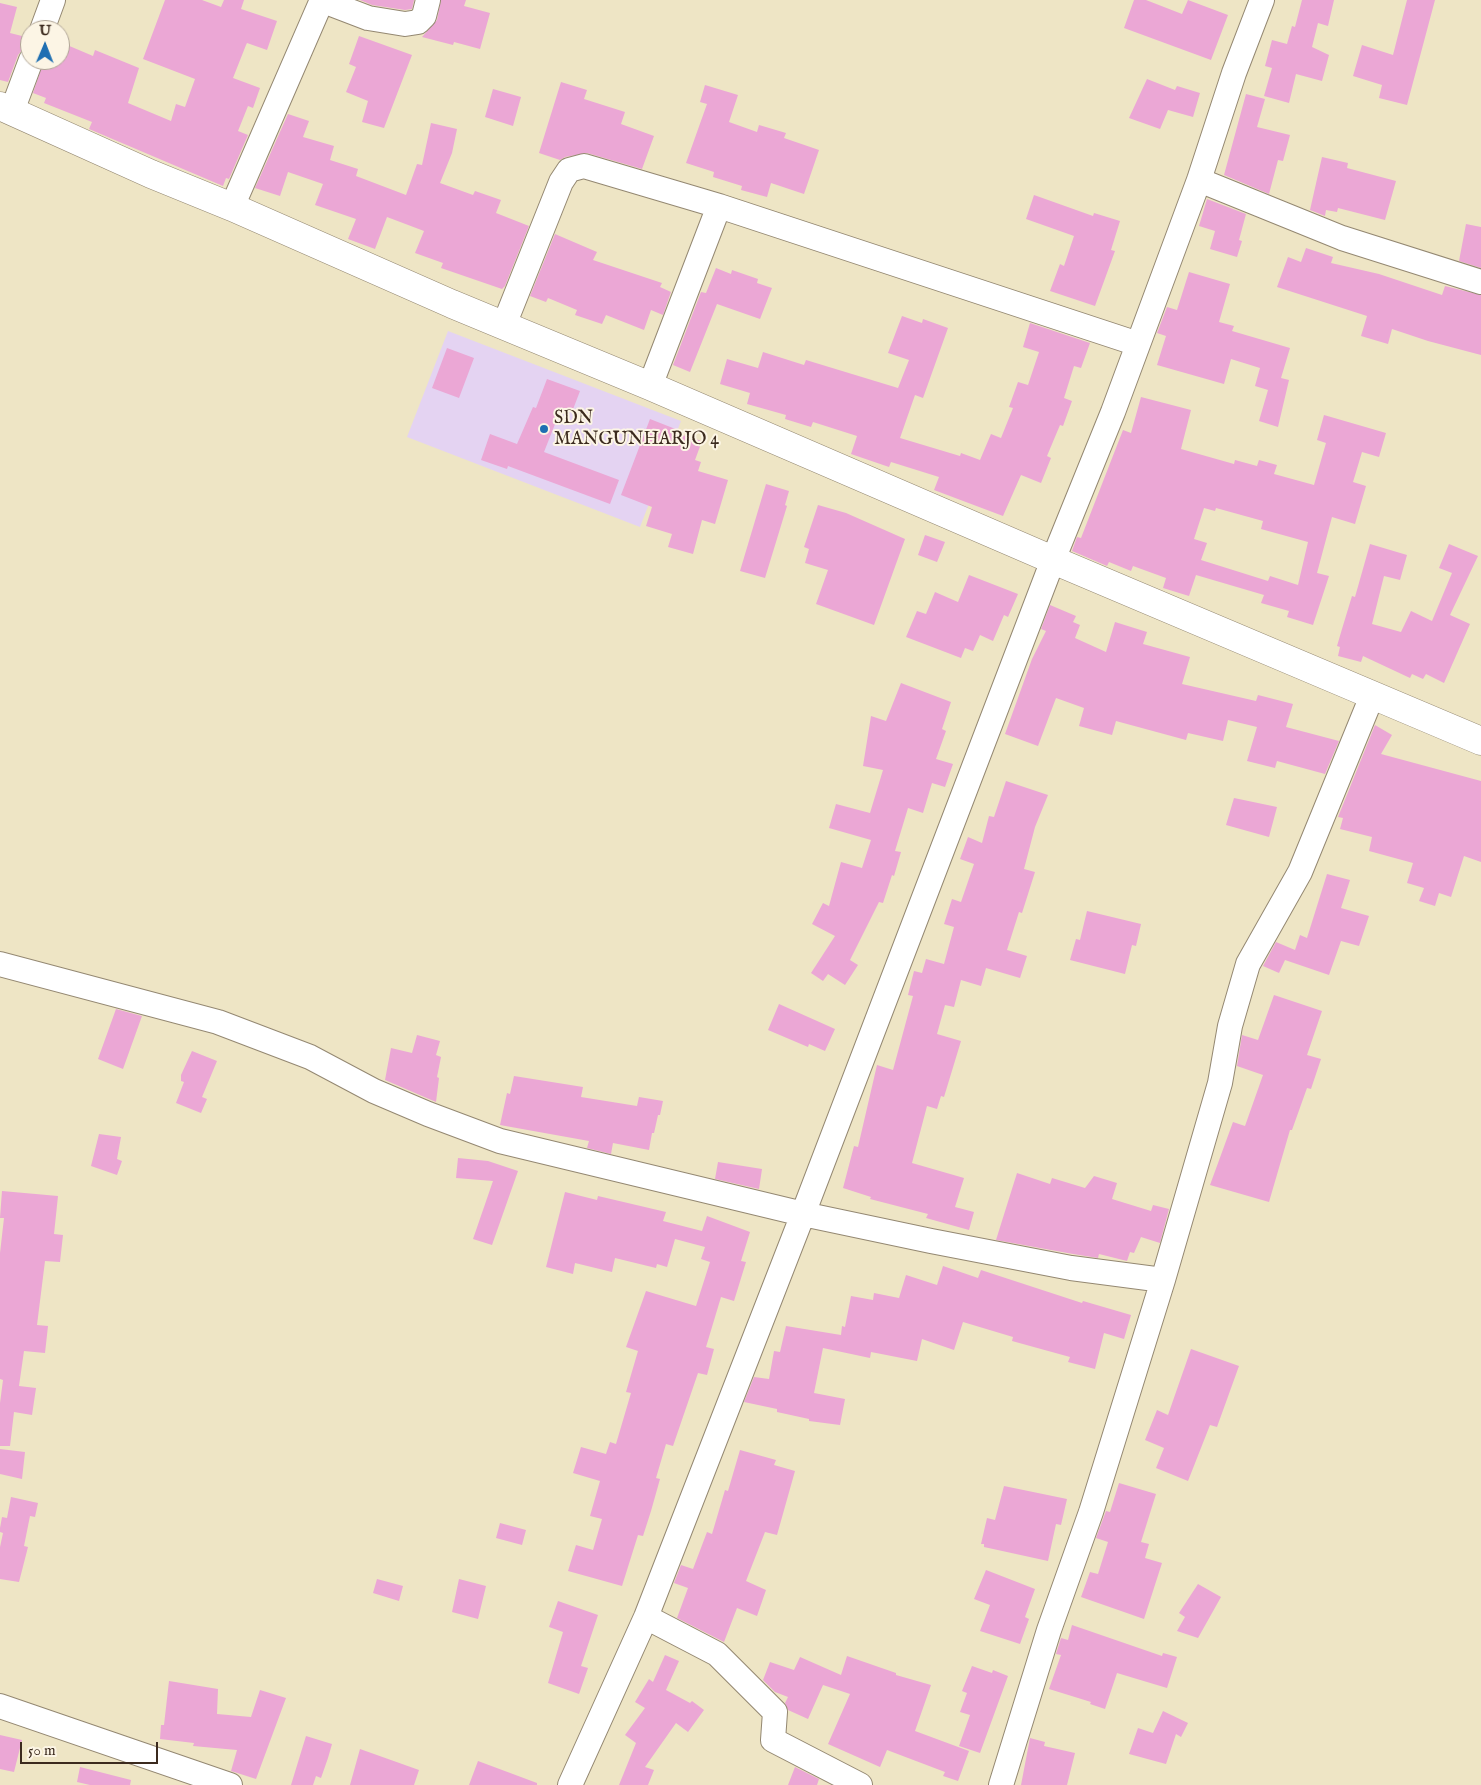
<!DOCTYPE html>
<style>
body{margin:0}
#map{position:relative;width:1481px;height:1785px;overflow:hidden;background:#eee5c5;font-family:"IM FELL English",serif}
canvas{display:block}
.north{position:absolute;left:20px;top:20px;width:50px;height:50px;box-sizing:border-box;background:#fcf5e5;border:1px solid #afa495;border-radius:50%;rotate:1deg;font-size:14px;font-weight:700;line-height:20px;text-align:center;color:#3b2a1e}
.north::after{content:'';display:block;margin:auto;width:18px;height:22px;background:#1f6fb2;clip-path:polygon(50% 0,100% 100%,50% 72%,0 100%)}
.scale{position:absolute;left:20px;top:1742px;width:138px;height:22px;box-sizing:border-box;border:2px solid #3b2a1e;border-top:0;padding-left:6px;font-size:15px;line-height:18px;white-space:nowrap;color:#3b2a1e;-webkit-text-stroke:4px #fcf5e5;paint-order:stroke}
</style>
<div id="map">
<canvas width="1481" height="1785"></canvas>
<div class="north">U</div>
<div class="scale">50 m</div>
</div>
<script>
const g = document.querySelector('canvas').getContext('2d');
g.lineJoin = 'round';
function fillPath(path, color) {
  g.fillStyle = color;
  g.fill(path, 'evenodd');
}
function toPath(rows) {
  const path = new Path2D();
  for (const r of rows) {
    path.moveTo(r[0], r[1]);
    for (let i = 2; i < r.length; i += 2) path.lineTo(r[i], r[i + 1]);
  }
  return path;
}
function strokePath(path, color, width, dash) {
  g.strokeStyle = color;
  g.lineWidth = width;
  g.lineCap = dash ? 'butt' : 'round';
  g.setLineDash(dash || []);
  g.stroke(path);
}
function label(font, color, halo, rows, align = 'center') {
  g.font = font + ' "IM FELL English",serif';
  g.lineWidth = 4;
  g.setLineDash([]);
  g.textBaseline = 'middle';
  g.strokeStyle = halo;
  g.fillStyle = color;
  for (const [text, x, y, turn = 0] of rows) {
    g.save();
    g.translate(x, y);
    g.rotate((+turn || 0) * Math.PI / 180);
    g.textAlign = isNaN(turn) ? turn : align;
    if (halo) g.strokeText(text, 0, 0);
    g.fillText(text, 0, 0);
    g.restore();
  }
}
fillPath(toPath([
 [448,331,681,421,640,527,407,437]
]), '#e4d3f2');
fillPath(toPath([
 [165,0,202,0,221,7,224,0,244,0,241,9,277,21,267,50,247,43,246,45,233,78,260,88,253,108,248,106,238,131,248,135,229,179,226,178,223,186,89,129,92,122,44,103,46,98,33,93,44,60,60,60,60,42,93,56,95,50,139,68,128,103,171,121,176,104,185,107,195,79,143,59],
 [360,0,414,0,412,9,405,10,372,5],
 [441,0,466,0,464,6,490,13,480,49,454,42,453,45,422,37,437,20],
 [1134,0,1146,0,1182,14,1188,0,1228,15,1211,60,1124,28],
 [1302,0,1334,0,1328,26,1318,23,1312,47,1329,55,1322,81,1296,74,1289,103,1264,96,1272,68,1265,66,1272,40,1287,44,1292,26,1295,27],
 [1407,0,1435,0,1407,105,1379,98,1382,85,1353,76,1362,45,1393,55],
 [0,3,17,7,10,33,30,38,30,46,23,49,18,55,8,82,0,80],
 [359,36,412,55,384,128,362,122,368,101,346,92,356,67,349,64],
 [1147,79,1175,90,1177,86,1200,93,1193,117,1168,110,1160,129,1129,118],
 [561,82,587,90,584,99,625,112,621,124,654,136,642,169,587,153,565,157,560,160,539,153],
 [705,85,738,95,729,122,757,132,759,125,786,133,784,138,819,150,804,194,771,183,767,197,741,190,742,186,713,177,714,172,686,163,707,104,700,102],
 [493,89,521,97,513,126,485,117],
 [1246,94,1265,99,1257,127,1290,135,1283,161,1278,160,1269,194,1224,175],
 [288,114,309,121,303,137,334,146,330,160,358,169,356,176,406,195,417,164,422,165,431,123,457,129,452,153,440,183,473,195,475,191,501,200,496,213,529,226,505,286,502,289,441,268,443,263,415,253,424,231,387,217,375,249,348,239,356,219,315,205,323,184,288,172,280,196,255,188],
 [1322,157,1348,163,1347,168,1396,181,1385,220,1338,208,1337,212,1326,210,1325,216,1310,210],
 [1034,195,1093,216,1094,213,1120,221,1111,250,1115,251,1095,306,1050,291,1060,264,1064,266,1074,236,1026,219],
 [1207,199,1246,214,1239,240,1242,241,1237,257,1210,249,1215,231,1199,226],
 [1466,224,1481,227,1481,268,1459,261],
 [555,234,597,252,593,260,662,283,660,287,671,292,663,315,651,310,644,330,606,315,602,324,575,315,577,310,548,298,546,302,530,296],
 [1306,248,1333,257,1331,263,1379,274,1442,295,1445,286,1481,295,1481,355,1428,341,1392,329,1388,344,1361,336,1367,316,1277,287,1288,257,1301,262],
 [716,268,731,274,732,270,758,279,757,283,772,288,760,319,717,304,690,372,673,365,701,292,706,293],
 [1189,272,1230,284,1219,322,1234,326,1232,331,1290,348,1281,378,1289,380,1278,427,1259,421,1268,390,1255,386,1260,368,1231,359,1224,384,1157,365,1166,336,1157,333,1167,307,1177,310],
 [902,316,922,323,923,319,948,328,923,398,915,395,900,438,960,456,961,453,980,460,991,434,1001,438,1013,408,1009,407,1018,382,1028,385,1039,352,1023,347,1030,323,1090,343,1081,368,1074,366,1064,398,1072,401,1063,426,1060,425,1047,456,1051,458,1041,483,1021,475,1003,516,934,490,939,477,891,462,889,467,851,454,857,436,813,422,811,427,785,419,786,415,747,404,750,393,720,384,727,359,758,368,763,352,804,365,806,360,898,388,909,360,888,353],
 [447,348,474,358,459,398,432,388],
 [547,379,580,391,572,412,561,409,544,452,619,480,610,504,508,466,507,469,481,460,490,434,517,444,533,407,536,408],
 [1141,397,1191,410,1181,449,1234,464,1235,460,1257,466,1259,460,1277,465,1274,474,1314,485,1326,443,1317,440,1324,415,1386,433,1379,457,1362,452,1353,482,1366,486,1355,524,1332,517,1317,573,1329,576,1313,625,1287,617,1289,611,1261,603,1264,595,1196,575,1189,596,1163,588,1166,578,1133,566,1131,571,1109,562,1107,566,1072,551,1077,537,1081,538,1123,430,1131,433],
 [1204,508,1215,511,1216,508,1263,521,1261,529,1308,542,1298,585,1270,576,1268,581,1201,560,1207,543,1194,539],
 [650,419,678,430,676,433,702,441,695,460,701,462,698,471,728,480,715,524,702,520,693,554,668,547,672,534,646,526,652,507,621,495],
 [766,484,789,491,785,505,787,506,765,578,740,571],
 [818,505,846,513,905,539,874,625,816,604,828,570,805,563,809,549,804,547],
 [925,535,945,542,937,562,918,555],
 [1370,544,1407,555,1400,580,1384,576,1372,624,1401,632,1411,611,1432,621,1452,573,1439,568,1449,544,1478,556,1450,615,1470,624,1444,683,1426,674,1423,679,1412,674,1410,678,1363,656,1361,662,1338,656,1340,647,1337,646,1342,629,1352,596,1355,597],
 [969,575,1018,594,1008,617,1004,615,993,641,980,635,973,651,965,648,961,658,906,637,917,611,926,614,935,592,958,602],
 [1050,605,1076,616,1073,622,1080,625,1075,638,1106,652,1115,622,1147,632,1143,644,1190,657,1182,684,1256,701,1258,695,1293,704,1286,727,1339,741,1325,774,1277,761,1275,768,1247,761,1257,727,1228,720,1223,741,1188,733,1186,740,1116,721,1112,735,1079,726,1084,708,1056,698,1038,746,1005,734,1032,659,1046,631,1041,629],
 [901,683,951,702,942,729,946,731,936,759,953,764,945,787,932,783,923,813,908,808,895,851,901,852,894,876,892,875,883,903,879,902,850,960,858,965,845,985,828,974,823,981,811,973,835,936,812,924,823,903,829,906,841,862,862,868,871,840,829,828,836,804,870,813,883,770,863,766,871,716,886,721],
 [1375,725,1392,735,1381,754,1481,781,1481,862,1464,856,1451,897,1439,893,1435,906,1419,901,1424,888,1407,883,1413,863,1369,851,1372,837,1340,829,1343,818,1338,817],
 [1006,781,1048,795,1035,827,1024,869,1035,872,1022,913,1019,912,1007,950,1027,956,1020,978,986,968,981,986,961,980,954,1007,945,1005,937,1034,961,1041,944,1097,941,1096,937,1109,927,1106,912,1163,964,1178,955,1207,974,1212,969,1230,926,1218,928,1214,870,1199,871,1197,843,1188,854,1146,858,1147,877,1065,893,1070,913,996,908,995,914,971,922,973,926,959,944,964,954,927,944,924,952,899,961,902,974,864,960,859,968,837,982,843,989,816,994,817],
 [1234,798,1277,807,1269,837,1226,825],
 [1327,874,1350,880,1341,908,1369,916,1359,946,1341,941,1329,975,1285,960,1279,973,1263,966,1276,942,1295,950,1300,935,1307,938],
 [1087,911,1141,924,1136,946,1132,945,1125,974,1070,960,1076,939,1080,940],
 [1274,995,1322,1011,1307,1055,1321,1059,1311,1089,1307,1088,1292,1130,1290,1130,1269,1202,1210,1185,1233,1122,1245,1126,1263,1075,1237,1066,1242,1035,1258,1040],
 [779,1004,835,1029,825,1051,809,1044,808,1047,768,1030],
 [116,1009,142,1016,123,1069,98,1059],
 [417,1035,440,1041,436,1055,441,1057,437,1077,439,1078,436,1102,385,1080,391,1048,412,1053],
 [192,1051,217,1061,202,1097,207,1099,201,1113,176,1103,184,1082,181,1081,181,1075],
 [514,1076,583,1087,581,1097,637,1106,639,1097,663,1101,660,1115,658,1115,654,1133,652,1133,649,1150,613,1143,611,1154,587,1148,589,1141,500,1125,507,1093,510,1094],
 [99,1134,121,1137,117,1159,122,1161,117,1175,91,1166],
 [458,1158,488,1161,518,1171,492,1245,473,1239,493,1181,456,1178],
 [718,1162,762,1169,759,1189,715,1179],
 [1017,1173,1050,1184,1052,1178,1085,1188,1094,1176,1117,1183,1112,1199,1151,1211,1153,1205,1169,1209,1160,1243,1141,1237,1134,1253,1130,1252,1127,1261,1099,1254,1098,1258,1073,1254,996,1240],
 [2,1191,58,1196,54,1234,63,1235,60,1262,45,1261,37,1325,48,1326,45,1353,24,1351,19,1386,36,1388,32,1415,14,1412,10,1446,0,1446,0,1403,3,1380,0,1379,0,1253,4,1218,0,1218],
 [565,1192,597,1200,598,1196,666,1212,663,1221,702,1231,707,1216,750,1232,741,1261,746,1262,734,1301,721,1297,706,1347,714,1349,707,1375,698,1373,673,1446,666,1444,656,1478,660,1479,651,1511,643,1536,638,1535,622,1586,568,1571,576,1545,593,1550,602,1519,590,1516,600,1481,573,1473,581,1447,606,1454,610,1442,616,1444,631,1393,626,1392,638,1351,626,1347,646,1291,696,1306,710,1262,701,1259,705,1247,675,1239,667,1267,657,1264,656,1268,615,1258,612,1272,575,1263,573,1274,546,1267],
 [943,1266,978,1278,981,1270,1082,1303,1083,1301,1131,1315,1124,1339,1104,1333,1095,1369,1068,1362,1070,1357,1012,1341,1013,1337,963,1322,954,1350,922,1339,917,1361,871,1352,870,1358,823,1348,814,1393,845,1399,840,1425,809,1421,809,1419,777,1412,777,1409,744,1402,754,1377,769,1379,774,1351,780,1352,786,1326,841,1335,842,1326,845,1327,851,1296,873,1300,874,1293,899,1298,906,1275,937,1285],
 [1191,1349,1239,1366,1217,1427,1210,1425,1188,1481,1156,1468,1164,1448,1145,1440,1157,1410,1168,1415],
 [0,1449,25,1452,22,1479,0,1474],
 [740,1450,776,1460,774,1465,795,1471,777,1535,765,1532,746,1581,766,1590,757,1616,737,1608,724,1642,677,1618,688,1588,674,1583,681,1565,693,1569,707,1532,712,1534,725,1490,728,1491],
 [1119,1483,1156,1494,1141,1542,1149,1544,1145,1558,1162,1563,1144,1619,1081,1597,1090,1572,1098,1574,1108,1542,1096,1538,1106,1511,1110,1512],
 [1004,1486,1067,1499,1061,1525,1056,1524,1048,1561,984,1547,984,1544,981,1544,987,1518,995,1520],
 [11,1497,38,1503,35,1517,30,1516,24,1546,28,1547,19,1582,0,1579,0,1547,3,1533,0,1532,0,1528,2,1517,7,1518],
 [500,1523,526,1530,522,1545,496,1538],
 [986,1570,1035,1589,1025,1617,1029,1619,1020,1644,980,1631,990,1605,974,1599],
 [377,1579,403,1586,399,1601,373,1593],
 [459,1579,486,1586,478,1619,452,1612],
 [1198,1584,1221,1597,1198,1638,1177,1631,1185,1617,1179,1613],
 [558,1601,598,1615,581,1666,588,1668,579,1694,548,1683,563,1632,549,1627],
 [1072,1625,1162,1656,1163,1653,1177,1657,1167,1688,1117,1673,1105,1709,1090,1704,1091,1702,1049,1689,1061,1655,1056,1654,1061,1638,1068,1640],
 [665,1655,679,1661,666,1690,690,1703,692,1701,704,1710,688,1732,676,1723,645,1767,654,1770,648,1785,619,1785,636,1743,625,1735,645,1708,635,1702,649,1679,653,1682],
 [847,1656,896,1673,896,1675,931,1685,915,1731,969,1751,958,1781,943,1776,945,1772,887,1750,880,1767,828,1744,850,1694,823,1685,808,1719,788,1710,785,1703,788,1697,775,1692,763,1680,770,1662,794,1670,800,1657,841,1675],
 [972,1666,992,1673,993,1670,1008,1676,980,1753,959,1746,970,1715,960,1712,967,1693,962,1691],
 [169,1681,218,1689,217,1714,251,1717,260,1690,286,1698,256,1779,231,1771,237,1750,193,1746,194,1743,160,1739,161,1725,164,1725],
 [1163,1711,1188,1723,1181,1737,1176,1734,1166,1764,1129,1754,1138,1728,1153,1733],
 [0,1735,22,1740,14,1772,0,1769],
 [306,1736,332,1744,328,1758,321,1778,316,1776,313,1785,291,1785],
 [1030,1738,1045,1742,1044,1746,1075,1753,1067,1785,1021,1785],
 [360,1749,419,1770,414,1785,350,1785],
 [478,1761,537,1783,537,1785,469,1785],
 [80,1767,131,1780,130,1785,90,1785,77,1782],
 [795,1767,819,1779,817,1785,788,1785]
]), '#eba7d5');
const minor = toPath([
 [321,0,368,18,405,24,418,22,424,16,428,0],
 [42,30,53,0],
 [12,111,31,60],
 [1199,180,1342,238,1481,282],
 [232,207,322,0],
 [504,325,561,182,569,170,584,166,719,206,1138,344],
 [650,386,719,206],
 [0,964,218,1022,310,1057,374,1091,428,1114,500,1141,803,1214,931,1241,1071,1268,1163,1280],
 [646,1617,717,1654,775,1712,773,1740,860,1785],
 [0,1706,230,1785],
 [570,1785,646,1617,803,1214,1053,560,1113,412,1199,180,1234,73,1262,0],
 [1001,1785,1049,1630,1091,1512,1163,1280,1220,1083,1230,1026,1248,964,1300,872,1372,696]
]);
const major = toPath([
 [0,106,151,174,232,207,452,304,650,386,1053,560,1481,741]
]);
strokePath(minor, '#948872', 26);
strokePath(major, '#948872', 29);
strokePath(minor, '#fff', 24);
strokePath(major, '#fff', 28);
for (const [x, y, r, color] of [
 [544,429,5,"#1f6fb2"]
]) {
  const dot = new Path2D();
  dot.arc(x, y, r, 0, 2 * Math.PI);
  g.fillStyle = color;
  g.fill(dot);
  strokePath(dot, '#fcf5e5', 2);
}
label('18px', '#3b2a1e', '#fcf5e5', [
 ["SDN",554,419],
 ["MANGUNHARJO 4",554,440]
], 'left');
</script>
